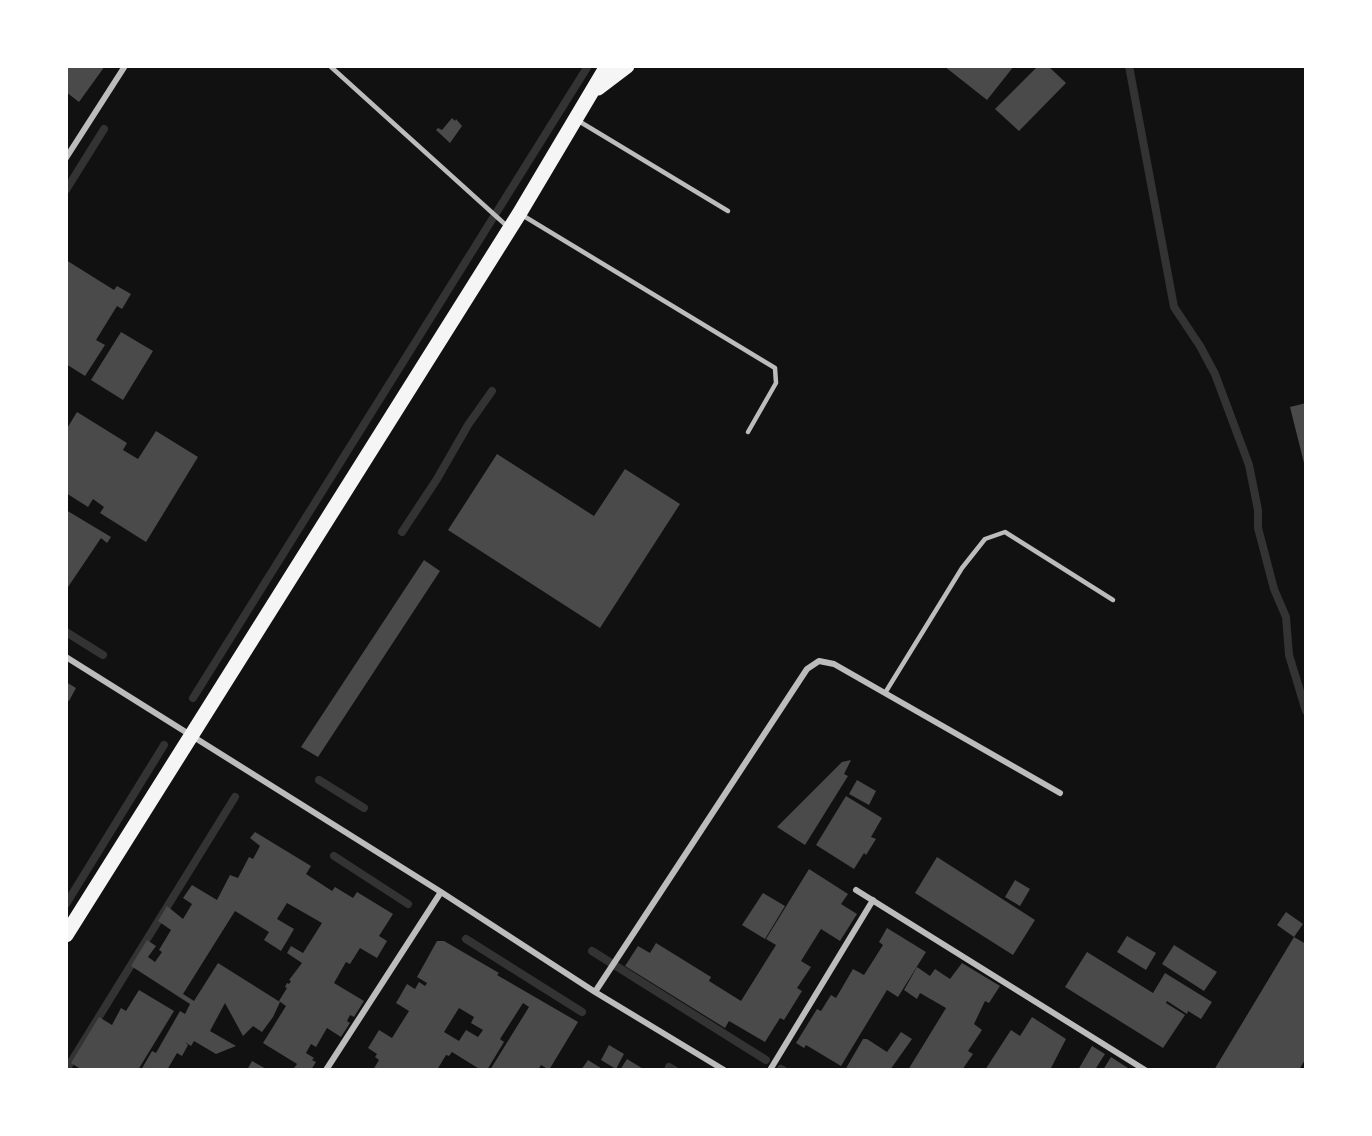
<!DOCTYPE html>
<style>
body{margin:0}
#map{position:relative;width:1372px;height:1136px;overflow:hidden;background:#111;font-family:Lato,sans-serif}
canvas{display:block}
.frame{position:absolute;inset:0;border:68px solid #fff;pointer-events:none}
</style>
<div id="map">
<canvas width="1372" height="1136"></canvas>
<div class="frame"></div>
</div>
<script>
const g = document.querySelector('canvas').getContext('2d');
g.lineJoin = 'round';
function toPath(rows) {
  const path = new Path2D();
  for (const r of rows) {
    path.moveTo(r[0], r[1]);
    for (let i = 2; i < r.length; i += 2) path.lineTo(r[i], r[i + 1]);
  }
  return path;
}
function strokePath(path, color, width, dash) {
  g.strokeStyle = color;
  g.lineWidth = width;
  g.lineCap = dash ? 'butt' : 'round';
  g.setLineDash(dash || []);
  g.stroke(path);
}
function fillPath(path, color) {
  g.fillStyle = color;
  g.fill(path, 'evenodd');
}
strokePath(toPath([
 [1129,66,1174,307,1200,346,1215,374,1249,465,1258,510,1258,528,1274,589,1286,617,1289,655,1306,711],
 [66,190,104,129],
 [402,532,437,479,468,425,492,391],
 [66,632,103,655],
 [193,698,588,66],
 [319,780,364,808],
 [334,856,408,904],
 [66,904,164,745],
 [466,939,582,1012],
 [592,951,766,1060],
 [669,1067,674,1070],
 [781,1069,783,1070],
 [66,1070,235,797]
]), '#333', 8);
fillPath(toPath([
 [66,66,105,66,79,102,66,92],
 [944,66,1014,66,987,100],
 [1038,66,1048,66,1066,83,1019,131,995,109],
 [452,118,455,121,456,119,462,126,450,143,436,130,438,128,442,130],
 [66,260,114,290,117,286,131,294,122,309,117,306,96,340,105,345,85,376,66,364],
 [121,332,153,351,123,400,91,380],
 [1306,403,1306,467,1305,467,1290,407],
 [77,412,127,443,123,450,138,459,156,431,198,457,146,542,100,513,104,507,93,499,88,507,66,493,66,430],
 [497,454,594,516,625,469,680,504,600,628,448,530],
 [66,510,111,537,107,543,101,538,66,590],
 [424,560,440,571,318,757,301,747],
 [66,682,76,688,69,701,66,699],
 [851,760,844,774,848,776,805,845,777,827,842,762],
 [857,780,876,791,869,805,849,794],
 [846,796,882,818,871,837,876,839,866,855,864,853,854,869,816,845],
 [255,832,311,866,306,874,332,891,335,887,353,898,357,892,393,914,379,936,387,941,377,958,360,948,350,964,346,962,334,983,364,1001,354,1017,350,1015,347,1021,350,1023,341,1037,327,1028,316,1047,311,1044,306,1053,314,1058,312,1060,316,1062,311,1070,294,1068,297,1064,263,1043,286,1006,279,1001,287,988,285,987,287,983,289,984,291,981,289,980,302,963,287,953,291,946,303,953,322,923,287,903,277,919,294,929,281,951,264,940,269,932,235,911,183,994,194,1001,218,963,280,1002,273,1017,262,1032,253,1026,243,1036,225,1003,210,1031,236,1046,216,1054,194,1041,191,1046,185,1042,188,1045,182,1056,177,1053,167,1070,141,1070,152,1051,156,1053,180,1011,185,1014,190,1004,131,966,147,940,156,946,148,957,155,962,162,952,159,950,171,930,158,921,167,906,183,919,192,904,183,898,192,885,217,900,230,875,238,878,249,857,253,859,260,846,250,838],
 [937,857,1035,920,1013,955,915,893],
 [809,869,848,894,841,904,857,914,840,941,821,929,801,961,811,967,797,988,802,991,784,1020,780,1018,765,1042,729,1021,725,1028,625,966,638,946,650,953,656,943,711,977,709,981,741,1001,776,945,766,939],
 [1015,880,1030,889,1020,906,1005,897],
 [763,893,785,906,765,939,742,925],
 [1286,912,1303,924,1294,937,1306,944,1306,1058,1299,1070,1214,1070,1294,937,1277,925],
 [887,928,926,952,898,997,887,990,841,1066,806,1045,804,1048,796,1043,817,1009,821,1011,831,995,836,998,853,969,864,975,883,945,879,942],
 [1127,936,1156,953,1146,970,1117,952],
 [437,941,444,941,499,973,497,975,578,1022,549,1070,541,1065,538,1070,490,1070,529,1007,523,1003,500,1039,504,1042,487,1070,481,1070,452,1052,449,1056,446,1055,437,1070,373,1070,379,1060,375,1057,377,1054,368,1048,379,1030,392,1038,409,1011,396,1003,407,984,415,989,419,982,425,986,427,983,417,977],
 [459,1008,474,1017,471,1023,483,1030,478,1037,466,1030,459,1041,444,1032],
 [1174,945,1217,972,1204,991,1162,964],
 [1087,952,1153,993,1165,973,1212,1002,1201,1019,1188,1011,1187,1014,1167,1001,1166,1003,1185,1015,1163,1048,1065,987],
 [962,963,1000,986,989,1003,985,1001,974,1024,982,1030,968,1051,973,1054,962,1070,908,1070,946,1008,920,993,917,999,904,990,917,967,930,976,935,969,950,979],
 [139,990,174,1011,138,1070,82,1070,71,1063,99,1017,112,1025,121,1008,126,1011],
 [1032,1017,1066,1039,1050,1070,985,1070,1011,1030,1020,1036],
 [901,1032,912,1039,890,1070,845,1070,863,1039,867,1039,887,1052],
 [609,1045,624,1054,616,1069,601,1060],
 [1092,1046,1105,1054,1096,1068,1098,1070,1078,1070],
 [1111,1057,1131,1070,1103,1070],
 [627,1059,645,1070,620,1070],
 [588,1060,604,1070,581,1070],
 [252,1061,268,1070,247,1070]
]), '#4a4a4a');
strokePath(toPath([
 [330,66,508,227],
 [577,120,728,211],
 [522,215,775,368,776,383,748,432],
 [885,693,962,568,985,539,1005,532,1113,600]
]), '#bcbcbc', 4.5);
strokePath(toPath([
 [66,158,125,66],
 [66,657,441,892,595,992,724,1070],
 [856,890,1145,1070],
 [595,992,807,669,819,661,834,664,1060,793],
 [326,1070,441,892],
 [770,1070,873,900]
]), '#bcbcbc', 6);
strokePath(toPath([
 [598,88,627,66],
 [66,935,519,214,607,66]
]), '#f5f5f5', 15);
</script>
